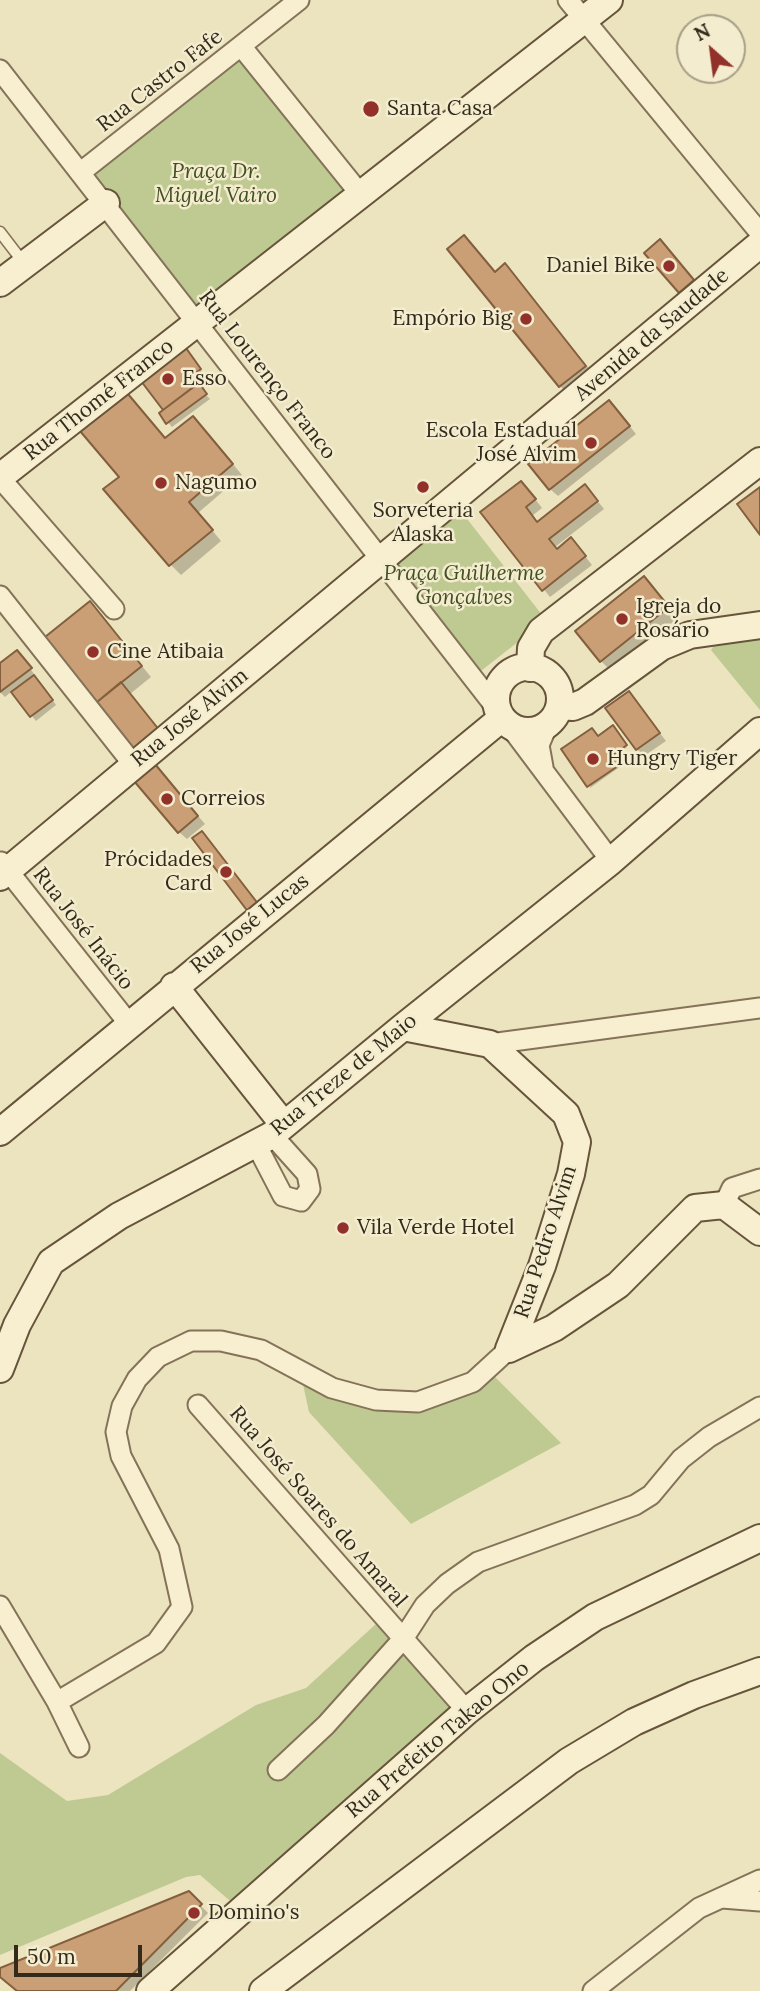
<!DOCTYPE html>
<meta charset="utf-8">
<style>
body{margin:0}
#map{position:relative;width:760px;height:1991px;overflow:hidden;background:#ece3bf;font-family:Lora,serif}
canvas{display:block}
.north{position:absolute;left:676px;top:14px;width:70px;height:70px;box-sizing:border-box;background:#f4ecce;border:2px solid #a79e87;border-radius:50%;rotate:332deg;font-size:19px;font-weight:700;line-height:28px;text-align:center;color:#342a1c}
.north::after{content:'';display:block;margin:auto;width:24px;height:32px;background:#923129;clip-path:polygon(50% 0,100% 100%,50% 72%,0 100%)}
.scale{position:absolute;left:14px;top:1945px;width:128px;height:32px;box-sizing:border-box;border:4px solid #342a1c;border-top:0;padding-left:9px;font-size:21px;line-height:24px;white-space:nowrap;color:#342a1c;-webkit-text-stroke:5px #f4ecce;paint-order:stroke}
</style>
<div id="map">
<canvas width="760" height="1991"></canvas>
<div class="north">N</div>
<div class="scale">50 m</div>
</div>
<script>
const g = document.querySelector('canvas').getContext('2d');
g.lineJoin = 'round';
function fillPath(path, color) {
  g.fillStyle = color;
  g.fill(path, 'evenodd');
}
function toPath(rows) {
  const path = new Path2D();
  for (const r of rows) {
    if (r.length === 3) {
      path.moveTo(r[0] + r[2], r[1]);
      path.arc(r[0], r[1], r[2], 0, 2 * Math.PI);
      continue;
    }
    path.moveTo(r[0], r[1]);
    for (let i = 2; i < r.length; i += 2) path.lineTo(r[i], r[i + 1]);
  }
  return path;
}
function strokePath(path, color, width, dash) {
  g.strokeStyle = color;
  g.lineWidth = width;
  g.lineCap = dash ? 'butt' : 'round';
  g.setLineDash(dash || []);
  g.stroke(path);
}
function label(font, color, halo, rows, align = 'center') {
  g.font = font + ' Lora,serif';
  g.lineWidth = 5;
  g.setLineDash([]);
  g.textBaseline = 'middle';
  g.strokeStyle = halo;
  g.fillStyle = color;
  for (const [text, x, y, turn = 0] of rows) {
    g.save();
    g.translate(x, y);
    g.rotate((+turn || 0) * Math.PI / 180);
    g.textAlign = isNaN(turn) ? turn : align;
    if (halo) g.strokeText(text, 0, 0);
    g.fillText(text, 0, 0);
    g.restore();
  }
}
fillPath(toPath([
 [240,52,351,190,200,312,86,173],
 [457,506,546,620,477,674,389,561],
 [760,636,760,710,711,650,716,642],
 [301,1375,375,1408,493,1375,561,1443,411,1524,309,1412],
 [377,1623,463,1712,236,1906,200,1875,186,1877,0,1955,0,1753,67,1801,108,1795,256,1705,306,1688]
]), '#bfca93');
fillPath(toPath([
 [464,237,496,273,505,266,515,276,595,376,570,396,560,386],
 [185,350,202,371,191,380,210,399,172,427,161,414,166,410,144,381],
 [616,409,636,434,558,496,550,489],
 [203,428,242,475,198,513,221,541,181,575,171,565,166,440],
 [528,490,542,508,532,516,538,523,592,494,604,509,555,547,557,550,578,547,592,565,550,597,483,513],
 [644,578,678,618,611,671,601,661],
 [90,603,151,677,130,694,47,637],
 [22,657,56,705,36,721,12,691,5,697,0,692,0,665],
 [629,693,666,741,644,756,637,749],
 [615,729,627,747,614,756,621,766,590,788,598,738],
 [162,774,205,824,187,839,179,832],
 [188,1893,208,1913,130,1991,18,1991,0,1975,0,1970]
]), '#0003');
const building = toPath([
 [464,235,495,272,505,263,586,366,559,387,447,249,464,235],
 [660,239,694,280,679,293,644,253,660,239],
 [186,348,201,369,190,377,196,385,163,410,141,381,186,348],
 [199,383,207,394,166,424,159,413,199,383],
 [128,394,165,438,193,416,233,464,189,502,213,530,169,566,103,489,119,477,80,431,128,394],
 [609,400,630,426,549,490,528,464,609,400],
 [521,481,536,499,526,507,537,522,585,484,598,501,549,539,557,549,571,537,586,556,542,591,480,512,521,481],
 [760,487,760,535,737,504,760,487],
 [644,576,669,607,600,662,575,631,644,576],
 [90,601,142,666,97,702,45,637,90,601],
 [17,650,32,668,0,692,0,663,17,650],
 [34,675,53,700,30,717,11,692,34,675],
 [121,682,160,731,136,751,97,702,121,682],
 [629,691,660,733,636,750,605,708,629,691],
 [613,725,627,745,614,754,621,764,587,787,561,749,592,728,598,736,613,725],
 [155,764,198,816,178,833,134,781,155,764],
 [202,831,259,905,249,913,192,838,202,831],
 [189,1891,202,1904,116,1991,17,1991,0,1977,0,1968,189,1891]
]);
fillPath(building, '#ca9f75');
strokePath(building, '#835f3e', 2);
const lane = toPath([
 [0,232,23,262]
]);
const street = toPath([
 [568,0,760,233],
 [241,46,361,195],
 [0,70,497,709],
 [81,172,299,0],
 [0,478,114,609],
 [0,596,133,764],
 [509,725,611,861],
 [543,767,539,745,548,724],
 [1,862,130,1025],
 [490,1044,760,1008],
 [256,1144,283,1196,301,1201,310,1189,307,1174,272,1135],
 [724,1205,732,1188,760,1179],
 [198,1405,467,1711],
 [0,1606,57,1702,79,1747],
 [57,1702,156,1643,182,1607,169,1549,121,1456,116,1432,122,1406,137,1379,158,1357,191,1341,221,1341,261,1350,332,1388,376,1400,418,1402,473,1382,509,1349],
 [278,1770,326,1725,403,1639,425,1605,447,1584,478,1562,635,1505,651,1495,681,1459,709,1437,760,1407],
 [722,1898,760,1901],
 [593,1991,699,1908,760,1880]
]);
const secondary = toPath([
 [0,283,106,203],
 [0,477,609,0],
 [528,699,32],
 [530,668,531,648,541,631,760,461],
 [560,706,573,707,585,702,661,647,690,635,760,625],
 [0,877,760,244],
 [174,986,284,1125],
 [403,1027,490,1044,566,1114,577,1142,571,1174,542,1266,509,1349],
 [0,1132,502,718],
 [509,1349,554,1328,618,1285,695,1208,724,1205,760,1232],
 [0,1369,17,1325,51,1262,119,1216,272,1135,403,1027,611,861,760,731],
 [150,1991,467,1711,534,1658,595,1617,760,1538],
 [263,1991,569,1761,634,1722,694,1695,760,1671]
]);
strokePath(lane, '#847358', 13);
strokePath(street, '#847358', 23);
strokePath(secondary, '#66543b', 30);
strokePath(lane, '#f8efd1', 10);
strokePath(street, '#f8efd1', 19);
strokePath(secondary, '#f8efd1', 26);
for (const [x, y, r, color] of [
 [371,109,9,"#923129"],
 [669,266,7,"#923129"],
 [526,319,7,"#923129"],
 [168,379,7,"#923129"],
 [591,443,7,"#923129"],
 [161,483,7,"#923129"],
 [423,487,7,"#923129"],
 [622,619,7,"#923129"],
 [93,652,7,"#923129"],
 [593,759,7,"#923129"],
 [167,799,7,"#923129"],
 [226,872,7,"#923129"],
 [343,1228,7,"#923129"],
 [194,1913,7,"#923129"]
]) {
  const dot = new Path2D();
  dot.arc(x, y, r, 0, 2 * Math.PI);
  g.fillStyle = color;
  g.fill(dot);
  strokePath(dot, '#f4ecce', 2.5);
}
label('21px', '#342a1c', '#f4ecce', [
 ["Rua Castro Fafe",160,81,-38],
 ["Avenida da Saudade",652,335,-40],
 ["Rua Lourenço Franco",267,375,52],
 ["Rua Thomé Franco",99,400,-38],
 ["Rua José Alvim",190,718,-39],
 ["Rua José Lucas",250,924,-39],
 ["Rua José Inácio",83,929,52],
 ["Rua Treze de Maio",344,1075,-39],
 ["Rua Pedro Alvim",546,1242,-72],
 ["Rua José Soares do Amaral",318,1507,49],
 ["Rua Prefeito Takao Ono",438,1740,-40]
]);
label('21px', '#342a1c', '#f4ecce', [
 ["Santa Casa",387,109],
 ["Daniel Bike",655,266,"right"],
 ["Empório Big",512,319,"right"],
 ["Esso",182,379],
 ["Escola Estadual",577,431,"right"],
 ["José Alvim",577,455,"right"],
 ["Nagumo",175,483],
 ["Sorveteria",423,511,"center"],
 ["Alaska",423,535,"center"],
 ["Igreja do",636,607],
 ["Rosário",636,631],
 ["Cine Atibaia",107,652],
 ["Hungry Tiger",607,759],
 ["Correios",181,799],
 ["Prócidades",212,860,"right"],
 ["Card",212,884,"right"],
 ["Vila Verde Hotel",357,1228],
 ["Domino's",208,1913]
], 'left');
label('italic 21px', '#415023', '#f4ecce', [
 ["Praça Dr.",216,172],
 ["Miguel Vairo",216,196],
 ["Praça Guilherme",464,574],
 ["Gonçalves",464,598]
]);
</script>
